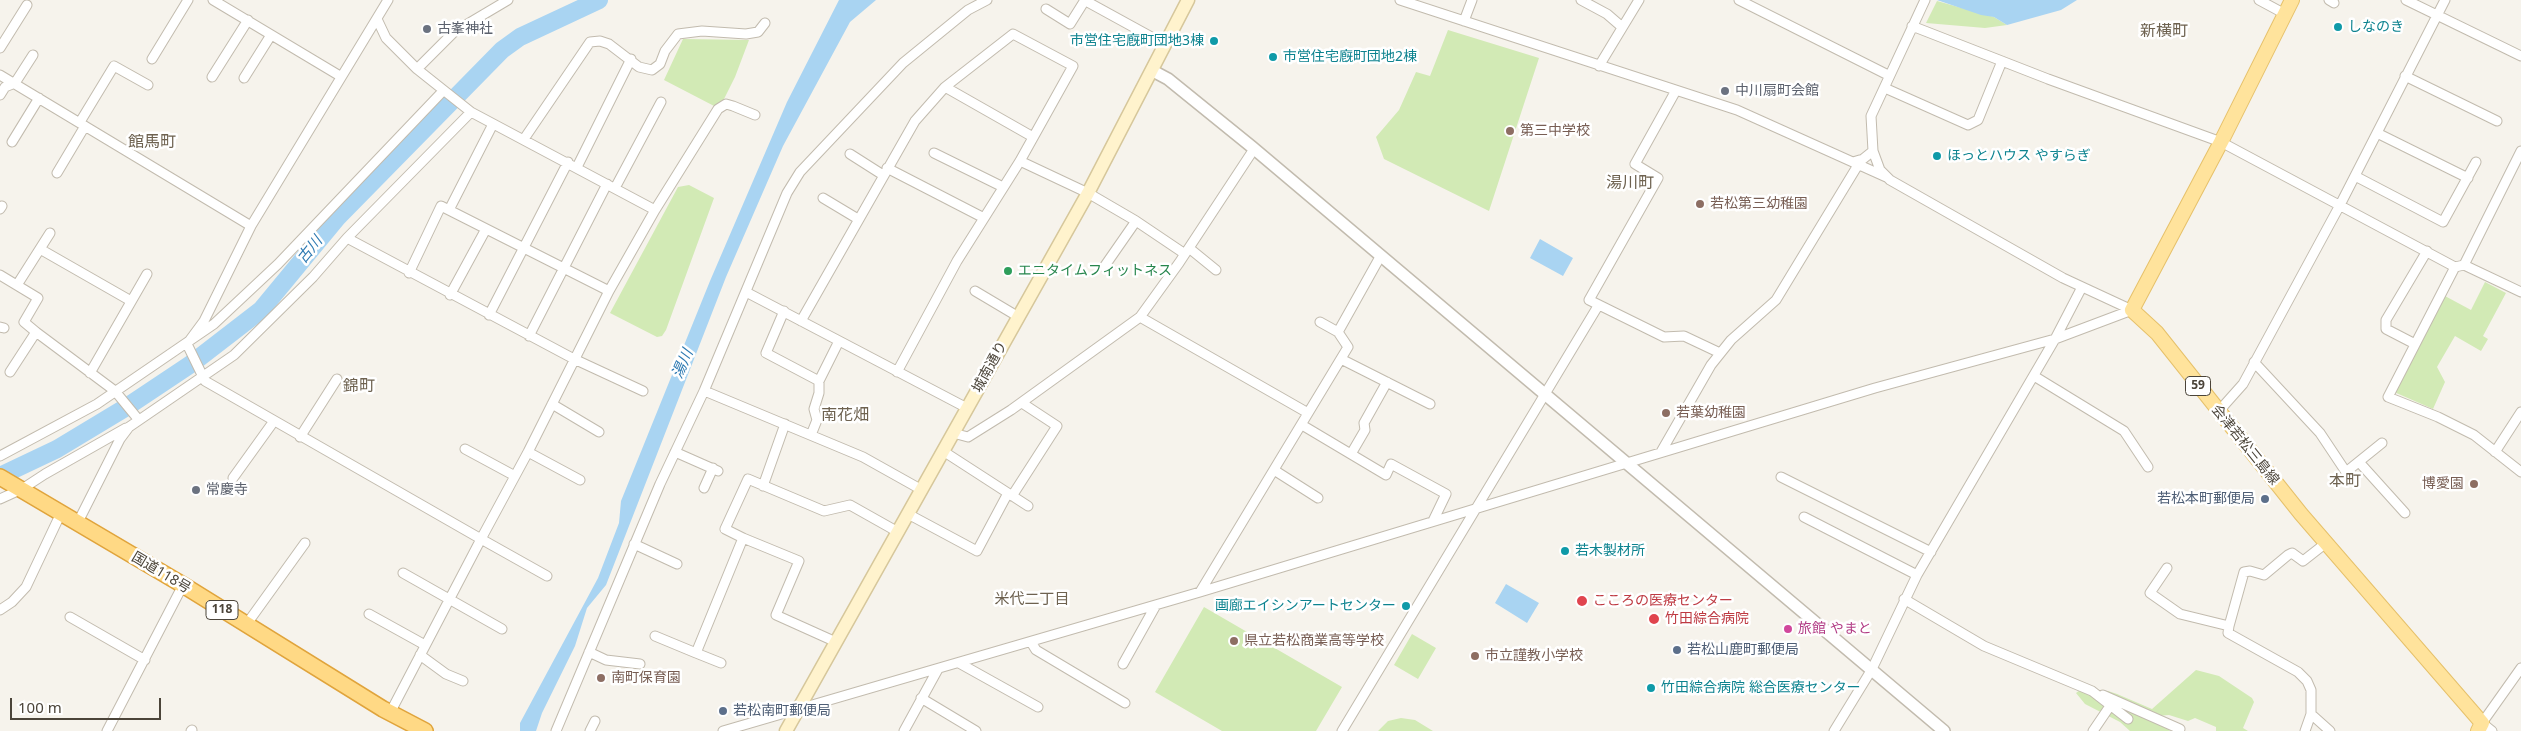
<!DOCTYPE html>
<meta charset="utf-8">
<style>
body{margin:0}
#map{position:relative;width:2521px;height:731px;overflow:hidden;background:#f6f3ec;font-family:"Noto Sans",sans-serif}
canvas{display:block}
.scale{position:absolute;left:10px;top:698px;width:151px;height:22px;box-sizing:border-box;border:2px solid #4b4439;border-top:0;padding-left:6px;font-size:15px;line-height:18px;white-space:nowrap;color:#4b4439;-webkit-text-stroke:4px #fff;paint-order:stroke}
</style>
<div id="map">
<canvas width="2521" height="731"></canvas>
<div class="scale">100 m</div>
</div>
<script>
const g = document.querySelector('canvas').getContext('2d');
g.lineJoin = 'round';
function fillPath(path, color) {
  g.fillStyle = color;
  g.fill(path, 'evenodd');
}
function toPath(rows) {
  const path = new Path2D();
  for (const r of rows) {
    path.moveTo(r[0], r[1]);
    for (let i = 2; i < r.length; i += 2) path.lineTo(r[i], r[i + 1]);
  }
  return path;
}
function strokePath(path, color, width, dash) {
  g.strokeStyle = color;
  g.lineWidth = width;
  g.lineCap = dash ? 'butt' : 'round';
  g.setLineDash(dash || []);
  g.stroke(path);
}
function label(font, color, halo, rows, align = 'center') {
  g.font = font + ' "Noto Sans","Noto Sans JP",sans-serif';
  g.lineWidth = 5;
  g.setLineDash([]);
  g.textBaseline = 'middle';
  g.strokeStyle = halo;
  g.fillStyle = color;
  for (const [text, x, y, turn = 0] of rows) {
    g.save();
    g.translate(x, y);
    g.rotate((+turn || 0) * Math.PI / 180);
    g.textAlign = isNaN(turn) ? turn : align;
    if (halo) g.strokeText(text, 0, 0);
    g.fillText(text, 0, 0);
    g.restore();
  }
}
fillPath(toPath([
 [1937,1,1994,17,2007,25,1985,28,1926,23],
 [1448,30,1539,58,1489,211,1384,159,1376,137,1399,110,1416,72,1430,76],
 [683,39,749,40,735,77,723,101,716,107,664,80],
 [689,185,714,198,666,330,662,336,657,337,610,313,678,187],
 [2485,282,2506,293,2483,336,2488,339,2481,351,2455,336,2437,367,2445,382,2433,409,2394,392,2445,296,2471,310],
 [1204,607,1342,687,1316,731,1222,731,1155,692],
 [1412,634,1436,648,1418,679,1394,665],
 [2196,670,2219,676,2252,698,2254,702,2243,728,2248,731,2216,731,2216,727,2195,718,2188,721,2169,715,2156,716,2106,693,2108,691,2117,694,2152,709],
 [2080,690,2168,728,2170,731,2130,731,2120,722,2085,704,2076,693],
 [1401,718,1415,720,1433,731,1378,731,1388,721]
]), '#d2eab5');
fillPath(toPath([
 [839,0,876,0,850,22,783,146,726,277,606,585,587,608,575,646,542,713,536,731,520,731,520,723,598,578,619,523,621,501,710,281,787,102],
 [1937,0,2077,0,2061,10,2007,25,1994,17,1981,15],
 [1540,239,1573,258,1563,276,1530,258],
 [1506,584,1539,603,1527,623,1495,603]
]), '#a9d4f2');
strokePath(toPath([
 [0,476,57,449,125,408,191,364,261,310,337,218,502,50,520,37,599,0]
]), '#a9d4f2', 18);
const minor = toPath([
 [213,0,340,76],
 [388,0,251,226,204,321,187,344,205,381,481,539,390,713],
 [1084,0,1166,45],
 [1400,0,1737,110,1886,177],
 [1581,0,1607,14,1622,27],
 [1739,0,1888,75],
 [1925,0,1871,116,1873,151,1880,170,1890,180,2063,278,2132,310],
 [2259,0,2285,14],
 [2329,0,2334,3],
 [2406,0,2521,56],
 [1046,9,1070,24,1085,0],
 [377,19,386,38,417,69,471,112,655,210,609,291,528,452,481,539,547,576],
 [1464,21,1472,0],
 [1912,26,2048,79,2221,142,2455,267,2464,265,2521,292],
 [0,48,27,5],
 [152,59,188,0],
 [1599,66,1639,0],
 [417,69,454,32,508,0],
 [0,75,251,226],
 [2405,76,2497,121],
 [212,77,248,20],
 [244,78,271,35],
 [945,87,1033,137],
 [1887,89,1968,125,1978,120,2002,61],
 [1675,90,1674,94,1635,164,1658,178,1589,300,1664,337,1684,336,1720,353],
 [0,95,5,87,15,83,33,55],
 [80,122,114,66,148,85],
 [2377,133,2468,178],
 [524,139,590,42,600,41,609,44,639,67,652,70,660,64,665,51,678,34,702,31,746,34,758,32,765,23],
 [12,142,39,98],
 [934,153,1003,187],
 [850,154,883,175],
 [1020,161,1088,193,1136,221,1185,254],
 [1853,162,1863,159,1873,151],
 [577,167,631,59],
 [887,168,984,218],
 [57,173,85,126],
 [2355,176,2443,222,2476,162],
 [615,188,661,102],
 [823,198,858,219],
 [0,209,2,206],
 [449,210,493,124],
 [655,210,718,109,726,104,733,106,755,115],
 [347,238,574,359,643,391],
 [1189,248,1216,270],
 [40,249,131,301],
 [2464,265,2521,151],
 [1104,267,1136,221],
 [2455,267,2388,397,2438,417,2474,435,2521,472],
 [409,273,441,206,609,291],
 [0,275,38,298,24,322,36,332,10,372],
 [17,285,50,233],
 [975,291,1017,316],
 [746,292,967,408],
 [450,295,486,229],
 [784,311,766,353,819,381],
 [489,315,568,162],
 [1140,317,1308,413],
 [801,321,915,121,945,87,1013,34,1073,66,1020,161,957,261,897,372],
 [1320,322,1338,332],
 [0,327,4,328],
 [36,332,115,391,138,419],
 [529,336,607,184],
 [2415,344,2386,329,2386,320,2427,251],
 [1341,359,1430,404],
 [2254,362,2320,433,2346,472,2382,443],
 [90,373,147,274],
 [2034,376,2124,431,2148,467],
 [707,392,863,457,922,490],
 [552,404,599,432],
 [2218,412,2243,384,2340,205,2445,0],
 [1302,425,1386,475,1391,464,1446,494,1433,521],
 [953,433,968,437,1011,410,1140,317,1179,263,1254,149],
 [811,435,817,420,814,409,819,393,819,381,839,341],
 [300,437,337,379],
 [465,449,515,476],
 [943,451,1028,506],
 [528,452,580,480],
 [675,452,718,471],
 [1661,452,1711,365,1731,340,1776,300,1858,165],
 [2495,452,2521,412],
 [1351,454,1365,430,1364,423,1387,382],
 [0,456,97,404,214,324,278,264,443,91],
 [2359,462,2405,513],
 [1274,470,1318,498],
 [1781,477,1931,552],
 [233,478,274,421],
 [763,486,785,424],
 [704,488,713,468],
 [1012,496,1057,426,1022,403],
 [0,499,22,489,45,474,126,428],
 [908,514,977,551,1008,493],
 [1804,517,1917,575],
 [77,524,120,439,129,427,234,355,313,277,347,238,471,112],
 [743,538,799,561,776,615,836,642],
 [634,544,677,564],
 [2167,568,2150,593,2180,614,2229,626,2228,633,2298,672,2307,681,2311,690,2311,714,2330,731],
 [403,573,502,629],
 [1200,592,1348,347,1338,332,1380,257],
 [1904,599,1984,646,2092,691,2128,719],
 [0,610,12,602,26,587,61,513],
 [369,614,425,645],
 [70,617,145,660],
 [246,625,305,543],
 [2229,626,2244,572,2250,571,2264,575,2288,555,2292,553,2303,561,2326,543],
 [655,636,696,653],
 [1031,642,1036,650,1125,703],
 [589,652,606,660,640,664],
 [420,655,446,674,463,681],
 [721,663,696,653,743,538,725,529,748,479,824,511,850,505,898,532],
 [959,663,1038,707],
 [1123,664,1156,605],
 [2103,695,2180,729],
 [921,698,976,731],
 [107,731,183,585],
 [191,731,192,730],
 [556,731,660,484,704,391,787,193,800,172,903,63,968,10,987,0],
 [590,731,595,721],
 [723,731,1200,592,1875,388,2055,339,2132,310],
 [904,731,938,669],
 [1342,731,1598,306],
 [1834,731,1872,669,1917,575,2055,339,2082,287],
 [2093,731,2110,706],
 [2305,731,2311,714],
 [2492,731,2482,723,2521,668]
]);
const tertiary = toPath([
 [1153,71,1168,79,1252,147,1944,731]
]);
const secondary = toPath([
 [786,731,1088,193,1188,0]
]);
const primary = toPath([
 [2292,0,2221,142,2132,310,2157,333,2301,514,2482,723,2478,731]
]);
const trunk = toPath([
 [0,477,183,585,383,709,425,731]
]);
strokePath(minor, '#c2bbae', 11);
strokePath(tertiary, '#c2bbae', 14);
strokePath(secondary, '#d6c79b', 15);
strokePath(primary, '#e6c16a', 16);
strokePath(trunk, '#e0a43c', 18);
strokePath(minor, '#fff', 9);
strokePath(tertiary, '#fff', 11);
strokePath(secondary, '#fff3cd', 12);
strokePath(primary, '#ffe39c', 14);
strokePath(trunk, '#ffd985', 15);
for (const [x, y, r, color] of [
 [2338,27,5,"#0f9aa8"],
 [427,29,5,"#6b7280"],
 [1214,41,5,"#0f9aa8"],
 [1273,57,5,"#0f9aa8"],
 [1725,91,5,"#6b7280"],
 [1510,131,5,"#8d6e63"],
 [1937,156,5,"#0f9aa8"],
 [1700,204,5,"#8d6e63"],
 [1008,271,5,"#2e9e5b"],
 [1666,413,5,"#8d6e63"],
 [2474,484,5,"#8d6e63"],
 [196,490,5,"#6b7280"],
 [2265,499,5,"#5c6f8a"],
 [1565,551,5,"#0f9aa8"],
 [1582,601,6,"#e0444e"],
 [1406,606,5,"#0f9aa8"],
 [1654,619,6,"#e0444e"],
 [1788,629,5,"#d1479c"],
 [1234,641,5,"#8d6e63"],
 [1677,650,5,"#5c6f8a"],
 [1475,656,5,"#8d6e63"],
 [601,678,5,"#8d6e63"],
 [1651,688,5,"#0f9aa8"],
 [723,711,5,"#5c6f8a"]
]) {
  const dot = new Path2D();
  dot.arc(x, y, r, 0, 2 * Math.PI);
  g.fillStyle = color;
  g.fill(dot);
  strokePath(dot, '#fff', 2);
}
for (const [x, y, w] of [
 [2198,386,25],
 [222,610,32]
]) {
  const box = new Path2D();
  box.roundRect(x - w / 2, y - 9.5, w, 19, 4);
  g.fillStyle = '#fff';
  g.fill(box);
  strokePath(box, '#4b4439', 1);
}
label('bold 12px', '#4b4439', null, [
 ["59",2198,386],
 ["118",222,610]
]);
label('14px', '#0d838f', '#fff', [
 ["しなのき",2348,27],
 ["市営住宅廐町団地3棟",1204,41,"right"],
 ["市営住宅廐町団地2棟",1283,57],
 ["ほっとハウス やすらぎ",1947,156],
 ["若木製材所",1575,551],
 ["画廊エイシンアートセンター",1396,606,"right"],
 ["竹田綜合病院 総合医療センター",1661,688]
], 'left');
label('14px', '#5b616d', '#fff', [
 ["古峯神社",437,29],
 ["中川扇町会館",1735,91],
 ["常慶寺",206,490]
], 'left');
label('14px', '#785e54', '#fff', [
 ["第三中学校",1520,131],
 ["若松第三幼稚園",1710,204],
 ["若葉幼稚園",1676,413],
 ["博愛園",2464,484,"right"],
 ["県立若松商業高等学校",1244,641],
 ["市立謹教小学校",1485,656],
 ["南町保育園",611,678]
], 'left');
label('14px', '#27864d', '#fff', [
 ["エニタイムフィットネス",1018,271]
], 'left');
label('14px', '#4b4439', '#fff', [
 ["城南通り",990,367,-61],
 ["会津若松三島線",2245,445,51],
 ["国道118号",161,573,31]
]);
label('14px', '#4e5e75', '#fff', [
 ["若松本町郵便局",2255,499,"right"],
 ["若松山鹿町郵便局",1687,650],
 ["若松南町郵便局",733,711]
], 'left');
label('14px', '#be3a42', '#fff', [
 ["こころの医療センター",1593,601],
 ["竹田綜合病院",1665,619]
], 'left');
label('14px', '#b23c85', '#fff', [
 ["旅館 やまと",1798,629]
], 'left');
label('italic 15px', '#2e7ab2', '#fff', [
 ["古川",310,250,-51],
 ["湯川",683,364,-67]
]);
label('15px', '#6e6250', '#fff', [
 ["米代二丁目",1032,600]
]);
label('16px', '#6e6250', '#fff', [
 ["新横町",2164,31],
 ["館馬町",152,142],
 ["湯川町",1630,183],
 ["錦町",359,386],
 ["南花畑",845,415],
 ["本町",2345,481]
]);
</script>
